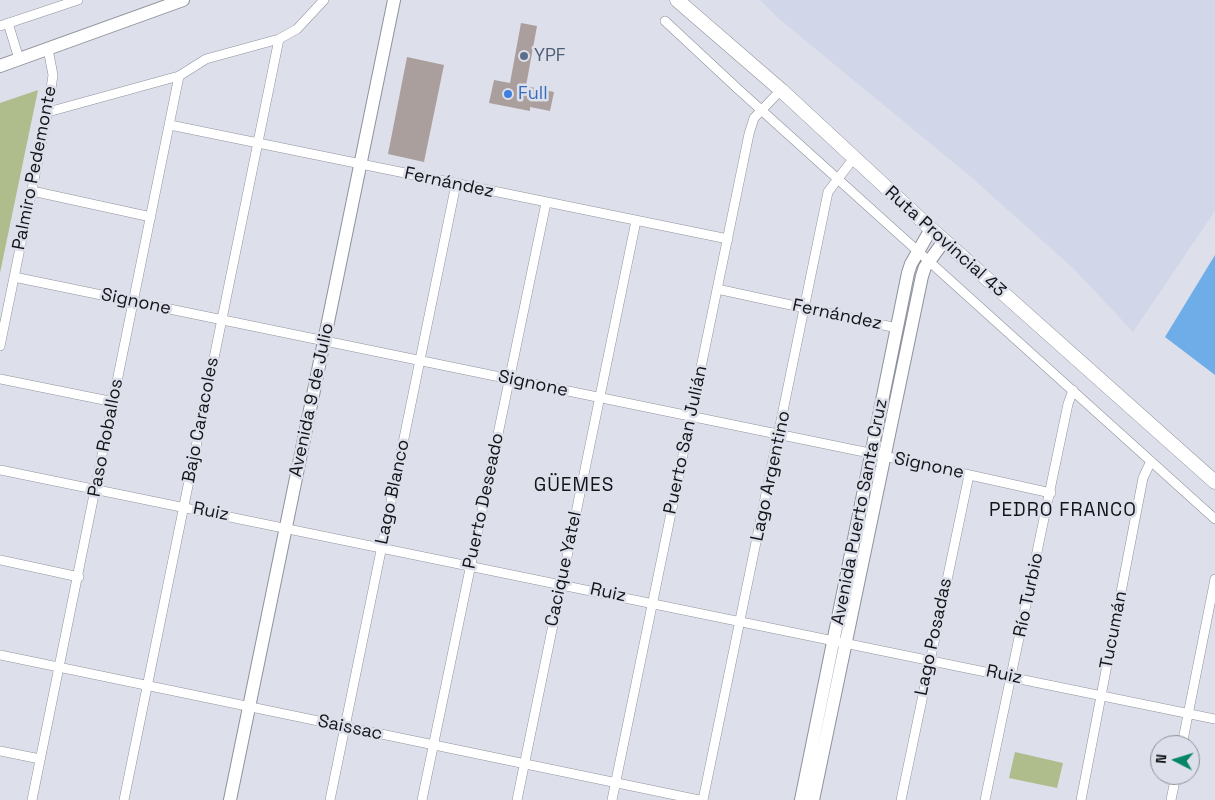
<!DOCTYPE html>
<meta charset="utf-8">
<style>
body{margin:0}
#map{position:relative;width:1215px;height:800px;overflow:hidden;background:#dde0eb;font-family:"Space Grotesk",sans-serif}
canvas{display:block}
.north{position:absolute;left:1150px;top:735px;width:50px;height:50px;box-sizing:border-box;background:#dde0eb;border:1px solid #8c8e96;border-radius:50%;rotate:275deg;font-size:14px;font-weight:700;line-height:20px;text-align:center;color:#131417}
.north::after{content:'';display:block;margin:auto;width:18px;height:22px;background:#068668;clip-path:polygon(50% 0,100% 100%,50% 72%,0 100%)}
</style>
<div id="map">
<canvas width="1215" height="800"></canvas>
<div class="north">N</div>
</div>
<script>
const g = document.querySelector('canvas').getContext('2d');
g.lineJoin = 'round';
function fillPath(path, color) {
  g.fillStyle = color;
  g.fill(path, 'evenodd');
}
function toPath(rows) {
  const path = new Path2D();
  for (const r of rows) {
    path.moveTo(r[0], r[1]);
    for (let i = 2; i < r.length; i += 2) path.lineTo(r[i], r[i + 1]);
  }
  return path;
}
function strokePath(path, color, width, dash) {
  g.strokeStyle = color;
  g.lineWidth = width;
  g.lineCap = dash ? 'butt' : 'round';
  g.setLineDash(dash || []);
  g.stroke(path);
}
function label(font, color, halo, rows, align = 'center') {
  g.font = font + ' "Space Grotesk",sans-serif';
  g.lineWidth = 5;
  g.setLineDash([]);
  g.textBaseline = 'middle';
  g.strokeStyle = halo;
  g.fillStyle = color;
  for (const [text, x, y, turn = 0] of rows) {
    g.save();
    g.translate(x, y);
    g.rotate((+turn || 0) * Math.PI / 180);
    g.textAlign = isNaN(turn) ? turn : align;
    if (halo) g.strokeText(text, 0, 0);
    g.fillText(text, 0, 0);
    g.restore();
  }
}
fillPath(toPath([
 [760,0,1215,0,1215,211,1133,332,1074,269,971,177,778,18]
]), '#d1d7e9');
fillPath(toPath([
 [38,90,0,273,0,103],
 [1015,752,1063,763,1057,788,1009,778]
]), '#afbc8c');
fillPath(toPath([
 [1215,255,1215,375,1165,337]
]), '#6eade7');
fillPath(toPath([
 [521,23,537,26,526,86,554,92,550,111,530,107,530,111,489,103,494,80,510,83],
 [407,57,444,65,424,162,388,154]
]), '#ab9f9d');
const street = toPath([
 [665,21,739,90,1215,519],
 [8,23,19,59],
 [0,26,78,0],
 [48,112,179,76,206,59,279,39,297,29,324,0],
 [170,125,728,239],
 [32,191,151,217],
 [14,277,884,456,1051,493],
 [717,289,897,328],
 [0,346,47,116,53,75,48,49],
 [0,379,114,402],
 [0,470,1215,719],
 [0,560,79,577],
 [0,655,699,800],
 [1182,745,1215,579],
 [0,751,40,759],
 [32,800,179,76],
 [124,800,279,39],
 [330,800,456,184],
 [422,800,546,203],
 [517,800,636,221],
 [612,800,749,134,754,118,781,90],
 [703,800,828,192,853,159],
 [901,800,969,475],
 [985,800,1068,404,1073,390],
 [1081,800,1143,478,1151,461],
 [1171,800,1176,775]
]);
const secondary = toPath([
 [0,66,183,0],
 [230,800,394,0],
 [801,800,908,273,911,264,931,229],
 [813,800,922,276,925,267,944,241]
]);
const primary = toPath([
 [677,0,781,90,931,229,1215,482]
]);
strokePath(street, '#8e929b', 10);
strokePath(secondary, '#8e929b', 14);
strokePath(primary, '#8e929b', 15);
strokePath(street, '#fff', 9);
strokePath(secondary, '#fff', 12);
strokePath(primary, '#fff', 14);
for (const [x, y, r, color] of [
 [524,56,5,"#5c6f8a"],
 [508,94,5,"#3f7fe0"]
]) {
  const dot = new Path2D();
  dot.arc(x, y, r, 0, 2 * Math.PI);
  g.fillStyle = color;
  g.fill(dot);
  strokePath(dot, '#dde0eb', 2);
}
label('18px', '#4e5e75', '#dde0eb', [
 ["YPF",534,56]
], 'left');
label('18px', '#366cbe', '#dde0eb', [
 ["Full",518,94]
], 'left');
label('18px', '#131417', '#dde0eb', [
 ["Palmiro Pedemonte",35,168,-79],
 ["Fernández",449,183,12],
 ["Ruta Provincial 43",945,242,42],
 ["Signone",136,302,12],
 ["Fernández",837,315,12],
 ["Signone",533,384,12],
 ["Avenida 9 de Julio",312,400,-78],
 ["Bajo Caracoles",201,420,-79],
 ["Paso Roballos",106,438,-79],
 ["Puerto San Julián",686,440,-78],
 ["Signone",929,466,12],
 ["Lago Argentino",771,476,-78],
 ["Lago Blanco",393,492,-78],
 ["Puerto Deseado",484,501,-78],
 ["Ruiz",211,512,11],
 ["Avenida Puerto Santa Cruz",860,512,-79],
 ["Cacique Yatel",564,569,-78],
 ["Ruiz",608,593,12],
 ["Río Turbio",1029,595,-78],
 ["Tucumán",1114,630,-79],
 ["Lago Posadas",934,637,-78],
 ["Ruiz",1004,675,12],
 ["Saissac",350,728,12]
]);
g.letterSpacing = '1px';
label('19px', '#131417', '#dde0eb', [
 ["GÜEMES",574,486],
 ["PEDRO FRANCO",1063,511]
]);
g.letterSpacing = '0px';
</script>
